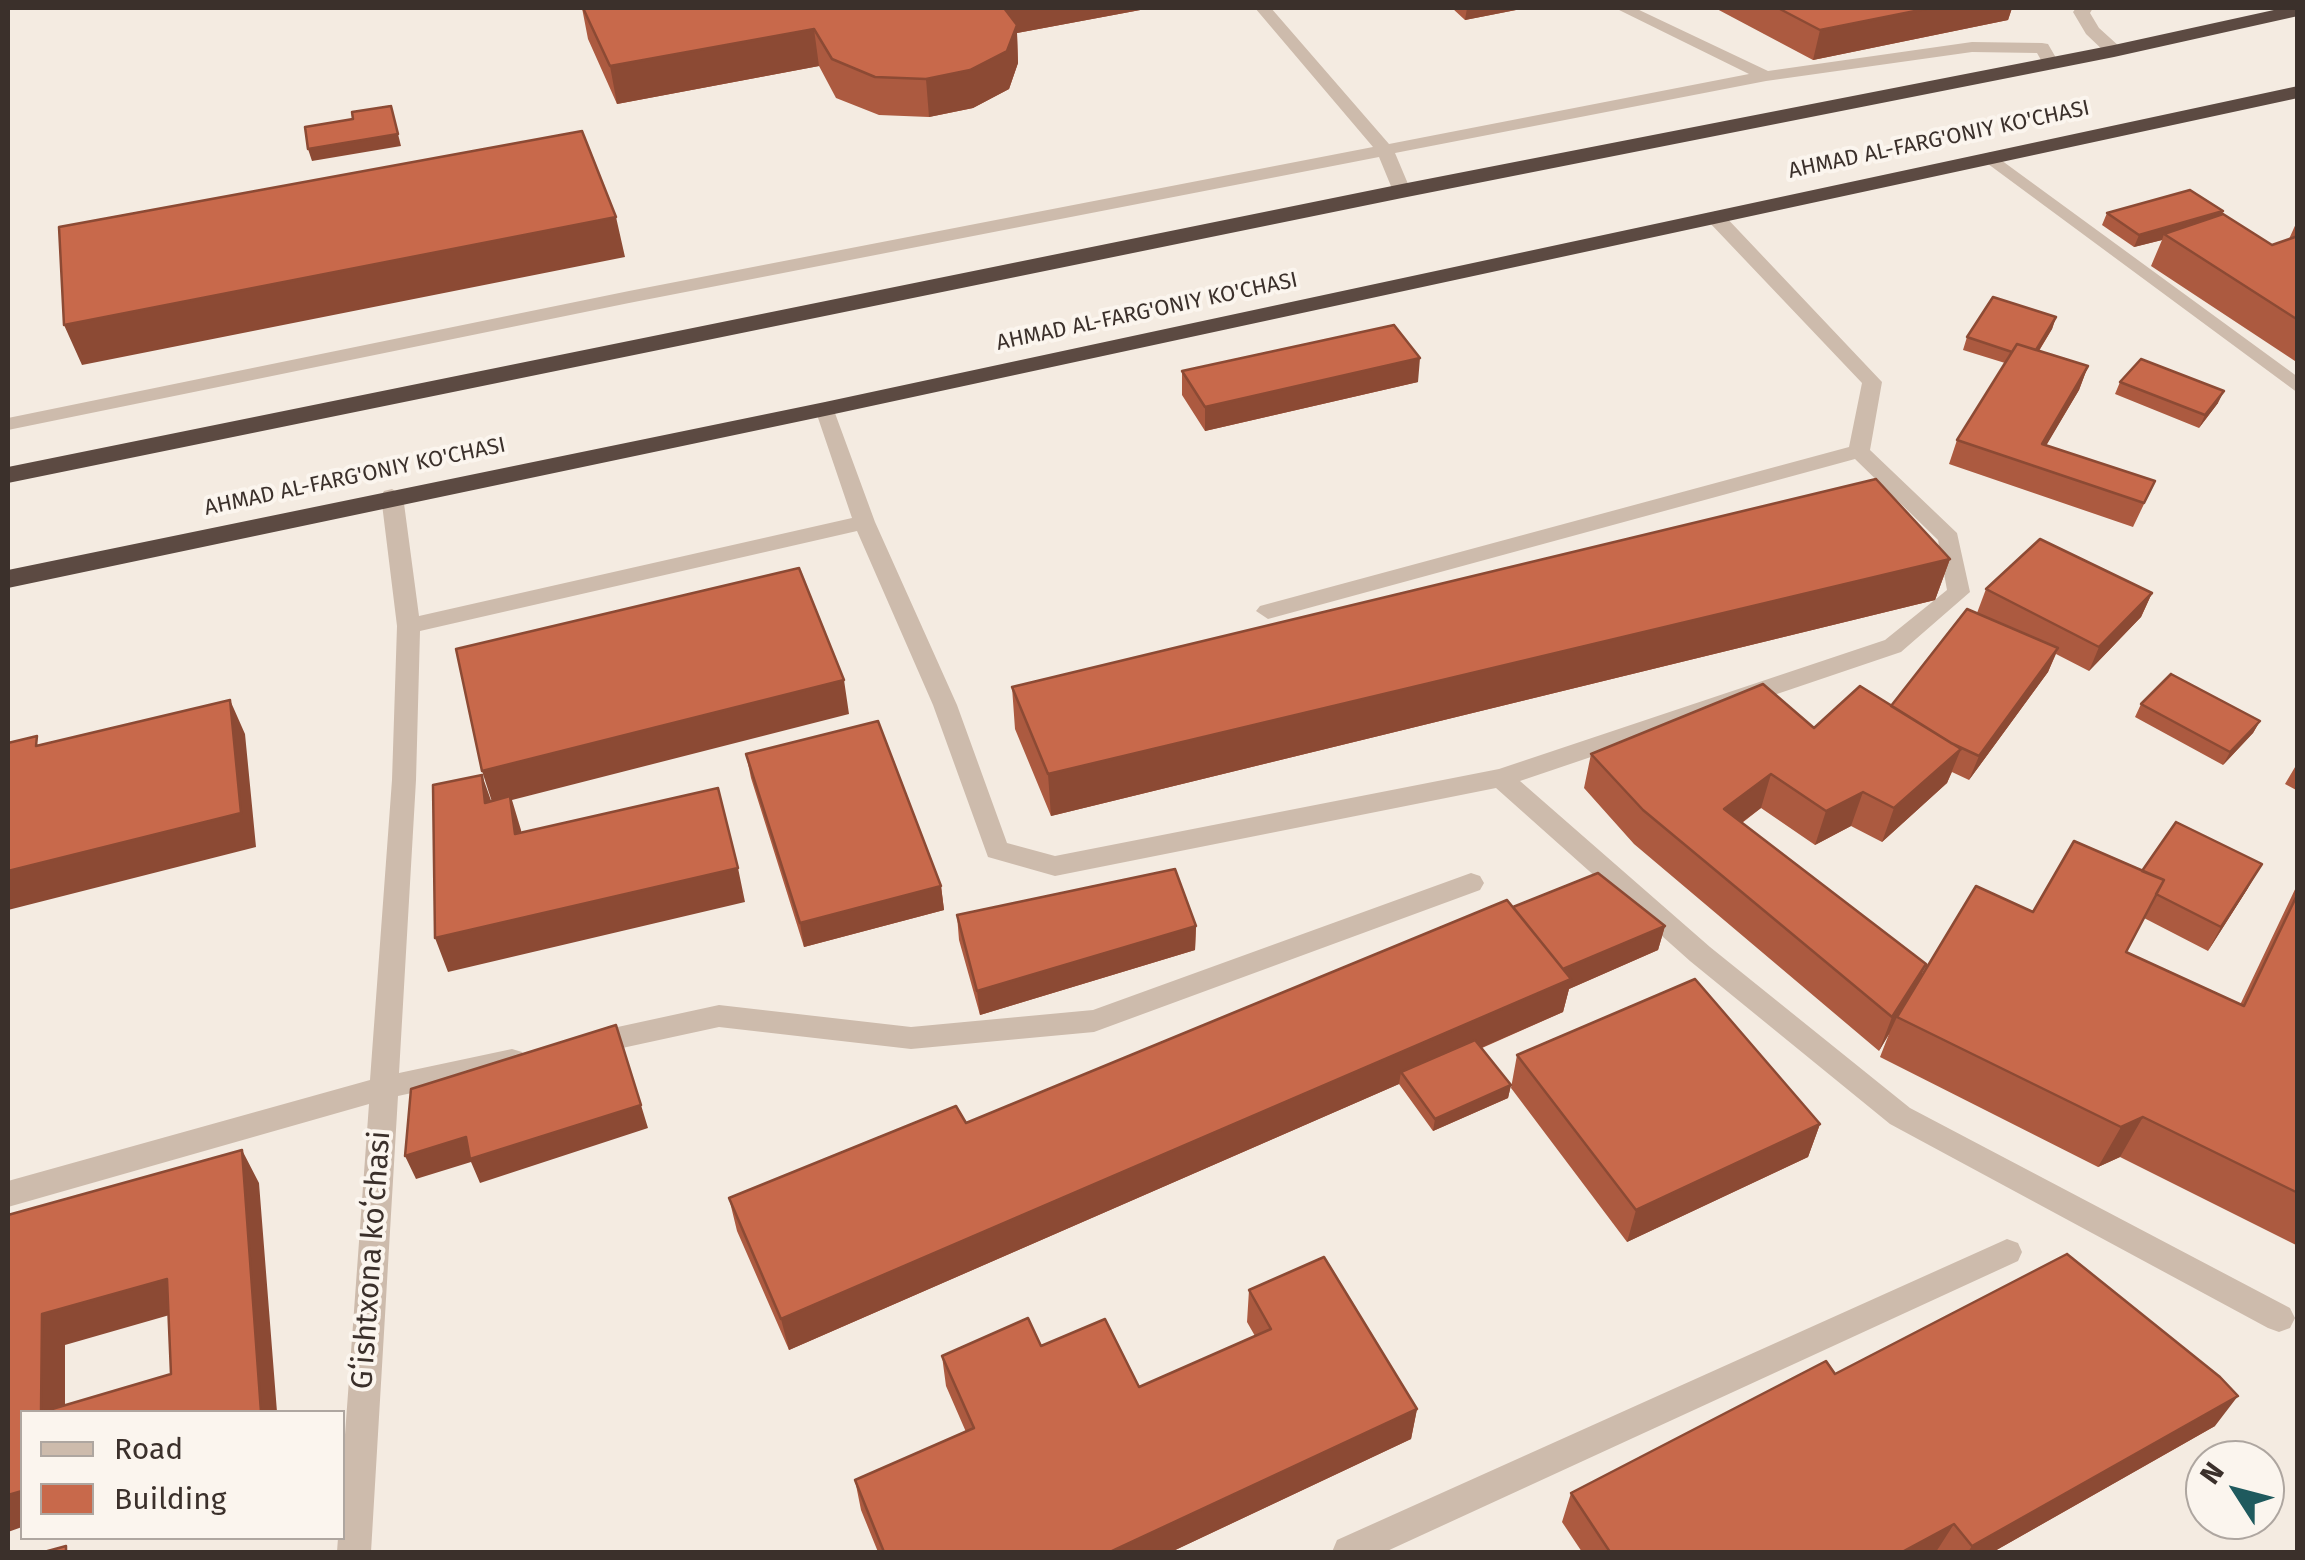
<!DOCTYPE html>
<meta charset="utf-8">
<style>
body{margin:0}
#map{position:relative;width:2305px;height:1560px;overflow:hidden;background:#f4ebe1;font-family:"Fira Sans",sans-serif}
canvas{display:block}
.frame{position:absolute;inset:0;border:10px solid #3b302b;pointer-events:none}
.legend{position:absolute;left:20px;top:1410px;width:325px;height:130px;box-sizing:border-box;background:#fbf5ee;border:2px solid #aea6a0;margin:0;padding:12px 18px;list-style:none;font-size:30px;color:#3b302b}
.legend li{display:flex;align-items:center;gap:20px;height:50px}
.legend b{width:50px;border:2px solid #aea6a0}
.north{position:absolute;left:2185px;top:1440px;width:100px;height:100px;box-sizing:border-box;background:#fbf5ee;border:2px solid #aea6a0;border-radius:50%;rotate:306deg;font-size:28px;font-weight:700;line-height:40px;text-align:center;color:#3b302b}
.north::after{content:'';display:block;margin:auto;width:35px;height:45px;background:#1f5a5e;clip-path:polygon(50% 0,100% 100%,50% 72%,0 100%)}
</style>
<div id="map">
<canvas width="2305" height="1560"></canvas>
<div class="frame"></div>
<ul class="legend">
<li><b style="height:12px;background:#cdbbac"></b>Road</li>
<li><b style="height:28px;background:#c8694b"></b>Building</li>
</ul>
<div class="north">N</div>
</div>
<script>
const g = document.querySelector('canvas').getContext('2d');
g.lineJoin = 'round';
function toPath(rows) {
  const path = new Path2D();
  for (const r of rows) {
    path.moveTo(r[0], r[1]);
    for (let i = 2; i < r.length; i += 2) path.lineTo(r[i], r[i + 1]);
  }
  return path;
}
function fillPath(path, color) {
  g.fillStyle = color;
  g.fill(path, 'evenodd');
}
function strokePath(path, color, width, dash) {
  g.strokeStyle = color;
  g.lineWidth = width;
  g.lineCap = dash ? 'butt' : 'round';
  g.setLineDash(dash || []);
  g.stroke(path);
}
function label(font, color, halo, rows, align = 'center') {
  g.font = font + ' "Fira Sans",sans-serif';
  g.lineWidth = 8;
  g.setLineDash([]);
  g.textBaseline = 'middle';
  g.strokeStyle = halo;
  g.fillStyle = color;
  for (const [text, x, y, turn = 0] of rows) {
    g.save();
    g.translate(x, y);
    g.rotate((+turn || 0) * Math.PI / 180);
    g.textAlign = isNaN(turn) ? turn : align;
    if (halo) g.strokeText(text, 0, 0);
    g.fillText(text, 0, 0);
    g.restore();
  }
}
fillPath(toPath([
 [1255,8,1271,8,1389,144,1749,74,1615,8,1635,8,1768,71,1972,42,2042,43,2048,44,2059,63,2045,67,2037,53,1972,52,1766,81,1395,153,1411,191,1402,196,1393,191,1379,157,629,303,8,430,8,418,629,291,1373,147,1255,8],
 [2076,8,2093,8,2090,13,2099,28,2120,47,2120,55,2108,55,2086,34,2073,12,2076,8],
 [1990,152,2298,377,2298,393,1984,161,1981,157,1990,152],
 [1715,211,1722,213,1882,382,1870,450,1957,533,1970,592,1901,652,1520,781,1710,947,1910,1108,2290,1308,2295,1318,2290,1328,2279,1332,2268,1328,1890,1124,1690,961,1496,788,1055,876,988,857,933,705,857,531,420,631,416,780,399,1073,512,1049,522,1052,526,1060,522,1068,512,1071,398,1096,371,1552,337,1552,338,1538,342,1538,342,1476,369,1104,8,1207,8,1181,370,1080,392,780,397,626,381,496,384,491,392,489,403,496,419,616,852,518,815,409,825,403,832,405,875,522,957,705,1007,843,1055,856,1499,769,1885,640,1947,590,1938,540,1855,459,1268,619,1256,611,1260,606,1849,447,1862,383,1708,221,1706,217,1715,211],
 [1471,873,1480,876,1484,883,1480,890,1094,1032,911,1049,719,1027,590,1055,580,1052,576,1044,580,1036,590,1033,719,1005,911,1027,1093,1010,1471,873],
 [2007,1239,2018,1243,2022,1252,2018,1261,1385,1552,1332,1552,1337,1540,2007,1239]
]), '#cdbbac');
fillPath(toPath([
 [2283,8,2298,8,2298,16,2114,57,1402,198,8,483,8,467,1402,184,2114,45,2283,8],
 [2298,86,2298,98,825,416,8,588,8,570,825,402,2298,86]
]), '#5c4a42');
fillPath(toPath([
 [582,8,1151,8,1017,33,1018,63,1009,89,973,108,929,117,879,115,836,98,819,66,617,104,588,39],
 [1452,8,1516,8,1516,10,1465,20],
 [1715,8,2012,8,2008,20,1813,60],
 [2223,211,2222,215,2272,245,2289,239,2298,219,2298,363,2151,266,2162,240,2134,247,2102,225,2107,213],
 [2056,317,2052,329,2039,351,2088,366,2079,390,2046,445,2155,481,2133,527,1949,464,1957,440,2005,363,1963,350,1967,337],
 [1182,371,1418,382,1205,431,1182,395],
 [2120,382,2218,403,2199,428,2115,394],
 [1950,559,1935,600,1051,816,1015,729,1012,687],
 [1986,589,2152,593,2141,617,2089,671,2056,654,2048,672,1969,780,1952,772,1947,783,1882,842,1851,826,1815,845,1761,808,1742,823,1922,974,2033,912,2142,871,2248,888,2208,951,2144,918,2126,953,2240,1005,2298,883,2298,1246,2120,1157,2098,1167,1880,1057,1889,1034,1879,1051,1634,844,1584,788,1591,754,1814,728,1891,706,1977,613],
 [2141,704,2260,721,2253,733,2223,765,2135,717],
 [746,754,941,886,944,910,804,947,751,778],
 [2298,762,2298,791,2285,784],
 [1513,907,1665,926,1658,950,1569,989,1563,1012,1482,1048,1511,1085,1508,1098,1433,1131,1399,1084,789,1350,737,1231,729,1198,966,1123],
 [957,915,1196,926,1195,950,980,1015,959,940],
 [1517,1055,1820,1124,1808,1157,1627,1242,1511,1088],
 [1249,1290,1417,1409,1411,1439,1171,1552,878,1552,861,1510,855,1480,966,1432,946,1386,942,1356,1041,1346,1139,1387,1255,1336,1247,1322],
 [1835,1374,2215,1426,1993,1552,1582,1552,1562,1522,1571,1493]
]), '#ac5a40');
fillPath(toPath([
 [998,8,1151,8,1017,33,1018,63,1009,89,973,108,929,117,926,79],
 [1467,8,1516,8,1516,10,1465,20],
 [1930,8,2012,8,2008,20,1813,60,1820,30],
 [814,29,819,66,617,104,610,66],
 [391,106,401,146,312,161,308,149],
 [2223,211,2218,224,2164,234,2162,240,2134,247,2139,235],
 [616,217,625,257,82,365,64,325],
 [2056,317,2052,329,2027,370,2031,358],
 [1420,358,1418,382,1205,431,1205,407],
 [2088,366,2079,390,2033,468,2042,444],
 [2224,391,2218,403,2199,428,2205,415],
 [1950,559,1935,600,1051,816,1048,774],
 [2152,593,2141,617,2089,671,2099,647],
 [2058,648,2048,672,1969,780,1979,756],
 [844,680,849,714,512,800,521,830,526,868,493,805,482,771],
 [230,700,245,734,256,847,8,910,8,871],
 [2260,721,2253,733,2223,765,2230,752],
 [1961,749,1947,783,1882,842,1894,808],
 [1771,774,1761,808,1714,843,1724,809],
 [482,775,494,809,485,803],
 [1863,792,1851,826,1815,845,1826,811],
 [2262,864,2248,888,2208,951,2221,927],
 [738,868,745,902,448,972,435,938],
 [941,886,944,910,804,947,800,923],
 [1196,926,1195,950,980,1015,977,991],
 [1665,926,1658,950,1569,989,1563,1012,1407,1080,1401,1072,1399,1084,789,1350,781,1319,1556,973],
 [1926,964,1912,998,1897,1017,1889,1034,1879,1051,1892,1017],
 [1511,1085,1508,1098,1433,1131,1435,1119],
 [641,1105,648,1128,480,1183,471,1162,416,1179,405,1156,466,1137],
 [2143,1117,2120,1157,2098,1167,2121,1127],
 [1820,1124,1808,1157,1627,1242,1636,1210],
 [242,1150,259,1183,277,1412,261,1412],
 [167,1279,187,1310,65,1345,65,1412,41,1412,42,1314],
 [2238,1396,2215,1426,1993,1552,1968,1552,1972,1546],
 [1417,1409,1411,1439,1171,1552,1110,1552],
 [22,1491,22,1527,8,1532,8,1495],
 [1954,1524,1936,1552,1902,1552]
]), '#8c4a34');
const building = toPath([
 [583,8,1004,8,1017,25,1007,51,970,70,926,79,875,77,832,59,814,29,610,66,583,8],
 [1778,8,1930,8,1820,30,1778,8],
 [391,106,398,134,308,149,305,127,353,119,352,112,391,106],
 [582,131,616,217,64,325,59,227,582,131],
 [2190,190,2223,211,2139,235,2107,213,2190,190],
 [2223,214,2272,245,2298,236,2298,320,2164,234,2223,214],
 [1993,297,2056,317,2036,350,2017,344,2012,352,1967,337,1993,297],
 [1394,325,1420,358,1205,407,1182,371,1394,325],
 [2017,344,2088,366,2042,444,2155,481,2144,503,1957,440,2017,344],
 [2141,359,2224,391,2205,415,2120,382,2141,359],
 [1876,479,1950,559,1048,774,1012,687,1876,479],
 [2040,539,2152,593,2099,647,1986,589,2040,539],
 [799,568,844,680,482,771,456,649,799,568],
 [1967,609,2058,648,1979,756,1951,743,1891,706,1967,609],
 [2171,674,2260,721,2230,752,2141,704,2171,674],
 [1763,684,1814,728,1860,686,1961,749,1894,808,1863,792,1826,811,1771,774,1724,809,1926,964,1892,1017,1643,810,1591,754,1763,684],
 [230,700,241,813,8,871,8,743,37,736,36,746,230,700],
 [878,721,941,886,800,923,746,754,878,721],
 [482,775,485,803,510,796,515,834,718,788,738,868,435,938,433,785,482,775],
 [2176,822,2262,864,2221,927,2156,894,2164,880,2142,871,2176,822],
 [2074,841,2164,880,2126,952,2244,1006,2298,893,2298,1193,2143,1117,2121,1127,1897,1017,1976,886,2033,912,2074,841],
 [1175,869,1196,926,977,991,957,915,1175,869],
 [1598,873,1665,926,1563,969,1513,907,1598,873],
 [1507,900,1571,979,781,1319,729,1198,956,1106,966,1123,1507,900],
 [1695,979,1820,1124,1636,1210,1517,1055,1695,979],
 [616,1025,641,1105,470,1159,466,1137,405,1156,411,1089,616,1025],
 [1475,1040,1511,1085,1435,1119,1401,1072,1475,1040],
 [242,1150,261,1412,42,1412,171,1374,167,1279,42,1314,41,1412,22,1412,22,1491,8,1495,8,1215,242,1150],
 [2067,1254,2220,1377,2238,1396,1972,1546,1954,1524,1902,1552,1610,1552,1571,1493,1826,1361,1835,1374,2067,1254],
 [1324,1257,1417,1409,1110,1552,884,1552,855,1480,974,1428,942,1356,1028,1318,1041,1346,1105,1319,1139,1387,1271,1329,1249,1290,1324,1257],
 [66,1546,66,1552,44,1552,66,1546]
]);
fillPath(building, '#c8694b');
strokePath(building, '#8c4a34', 2.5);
label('22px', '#3b302b', '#fbf5ee', [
 ["AHMAD AL-FARG'ONIY KO'CHASI",1939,140,-12],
 ["AHMAD AL-FARG'ONIY KO'CHASI",1147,312,-12],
 ["AHMAD AL-FARG'ONIY KO'CHASI",355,477,-12]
]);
label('30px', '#3b302b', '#fbf5ee', [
 ["Gʻishtxona koʻchasi",372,1260,-86]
]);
</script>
